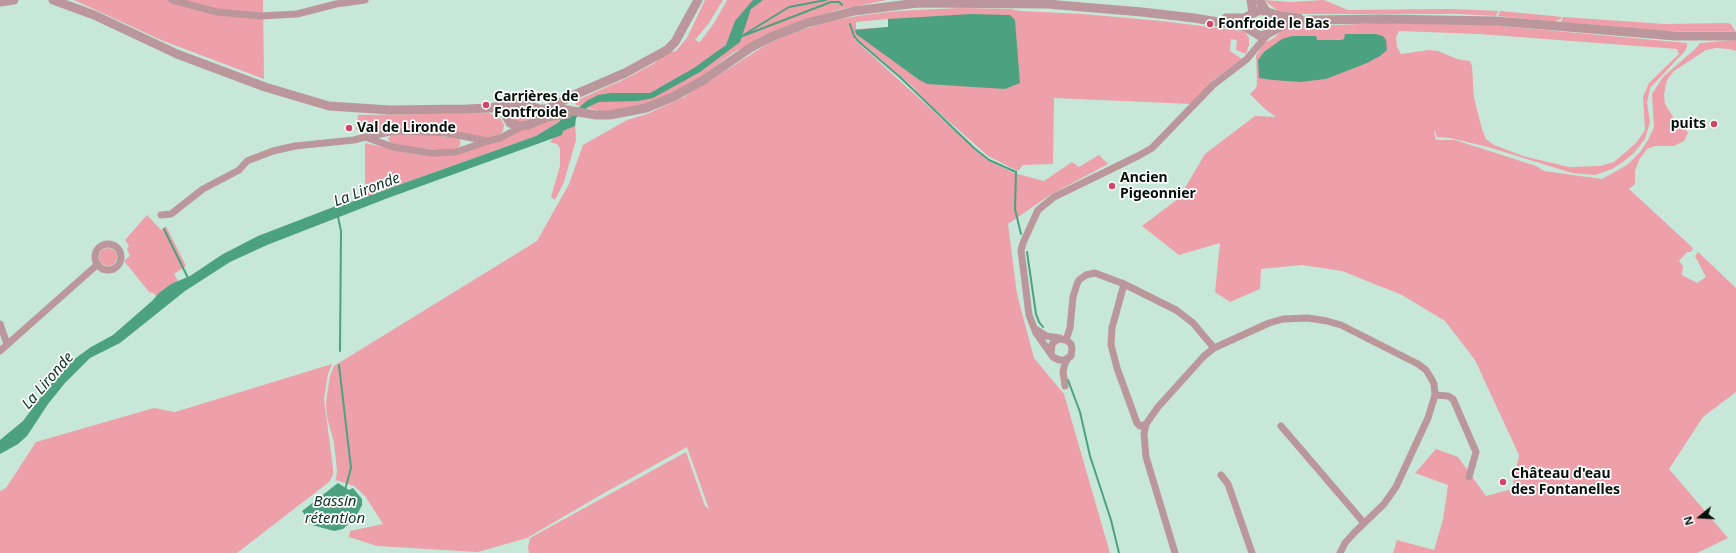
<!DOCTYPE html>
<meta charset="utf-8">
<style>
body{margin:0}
#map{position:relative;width:1736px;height:553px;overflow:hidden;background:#c7e8d9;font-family:"Noto Sans",sans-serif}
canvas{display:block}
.north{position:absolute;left:1680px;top:497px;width:40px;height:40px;-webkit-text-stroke:3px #fff;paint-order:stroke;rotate:252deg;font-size:11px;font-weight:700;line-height:16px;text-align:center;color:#05100b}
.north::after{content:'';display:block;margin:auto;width:14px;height:18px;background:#05100b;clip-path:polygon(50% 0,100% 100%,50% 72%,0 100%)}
</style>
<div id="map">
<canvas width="1736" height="553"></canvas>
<div class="north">N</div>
</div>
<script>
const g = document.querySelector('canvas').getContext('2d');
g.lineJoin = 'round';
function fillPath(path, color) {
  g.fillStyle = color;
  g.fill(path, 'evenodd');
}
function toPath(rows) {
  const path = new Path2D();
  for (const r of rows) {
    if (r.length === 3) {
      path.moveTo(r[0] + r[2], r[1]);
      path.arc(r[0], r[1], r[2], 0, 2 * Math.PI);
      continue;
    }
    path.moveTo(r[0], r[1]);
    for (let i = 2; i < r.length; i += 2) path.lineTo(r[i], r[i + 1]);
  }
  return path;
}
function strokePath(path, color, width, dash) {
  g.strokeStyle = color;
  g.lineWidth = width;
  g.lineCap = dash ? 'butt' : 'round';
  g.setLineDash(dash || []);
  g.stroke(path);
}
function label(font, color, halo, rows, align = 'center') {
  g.font = font + ' "Noto Sans",sans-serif';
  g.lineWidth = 3.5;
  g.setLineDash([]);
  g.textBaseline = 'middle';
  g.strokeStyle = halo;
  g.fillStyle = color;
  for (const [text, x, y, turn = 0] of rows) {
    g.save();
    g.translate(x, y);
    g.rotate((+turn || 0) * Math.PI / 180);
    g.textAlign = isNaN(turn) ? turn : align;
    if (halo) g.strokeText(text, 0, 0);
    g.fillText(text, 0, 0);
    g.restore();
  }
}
fillPath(toPath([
 [74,0,263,0,264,79,161,40],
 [705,0,723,0,709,23,695,40,700,42,714,23,727,0,887,0,837,10,786,27,734,52,694,82,672,94,642,105,604,112,576,105,575,102,580,99,625,79,653,64,667,53,676,51,687,38],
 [1264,0,1291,2,1324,0,1348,10,1452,9,1498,11,1496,16,1458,14,1304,14,1278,11],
 [960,8,1010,9,1021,11,1083,14,1161,21,1242,31,1245,32,1249,38,1249,45,1246,54,1236,50,1237,40,1231,39,1230,51,1242,59,1213,80,1191,104,1054,98,1053,164,1023,165,1018,171,988,156,928,103,913,87,855,37,855,40,987,160,1014,173,1044,181,1072,162,1079,167,1099,155,1108,164,1050,195,1008,224,1017,294,1034,358,1064,394,1110,553,529,553,528,547,530,538,686,452,705,506,709,509,687,447,606,492,527,538,478,552,377,546,349,537,350,531,383,524,365,496,354,486,336,480,337,470,334,443,327,417,326,402,330,376,334,366,537,241,569,184,583,145,627,120,647,114,684,97,769,43,790,34,829,21,864,15,898,11],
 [888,19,888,27,856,29,856,22],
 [1500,11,1553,16,1561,17,1561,19,1554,22,1498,16],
 [1563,17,1665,24,1728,23,1731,24,1735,31,1664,31,1561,22],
 [1383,23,1490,25,1687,43,1687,47,1685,51,1650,88,1647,103,1650,122,1645,139,1634,153,1623,162,1612,169,1595,175,1572,173,1488,147,1450,138,1437,137,1435,131,1434,131,1436,140,1455,140,1477,147,1536,166,1544,171,1602,179,1627,165,1641,151,1648,140,1654,127,1652,94,1663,77,1695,49,1700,43,1736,40,1736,51,1729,49,1716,48,1706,50,1674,71,1667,80,1664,94,1665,104,1673,117,1685,127,1688,133,1684,141,1674,146,1655,146,1647,149,1639,160,1635,171,1635,184,1629,189,1693,248,1691,252,1687,252,1679,261,1683,266,1682,275,1697,283,1706,277,1695,256,1698,252,1736,288,1736,392,1703,417,1669,469,1728,538,1697,553,1393,553,1397,540,1434,550,1443,520,1448,485,1415,473,1436,449,1458,457,1486,496,1512,489,1519,455,1475,360,1445,321,1402,295,1342,271,1302,265,1261,269,1260,289,1230,302,1215,292,1220,243,1179,255,1142,226,1179,198,1205,154,1255,116,1276,117,1264,108,1250,94,1256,88,1257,84,1256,56,1264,43,1274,38,1283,29,1289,27],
 [1399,31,1479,34,1677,49,1679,54,1649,83,1643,97,1645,130,1636,143,1614,162,1600,166,1569,167,1523,156,1494,145,1486,139,1482,129,1474,98,1472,66,1470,61,1457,59,1438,51,1429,50,1401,54,1397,47,1396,37],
 [519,106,533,111,535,116,533,120,517,122,512,119,510,108],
 [489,113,501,119,504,125,503,131,499,135,486,138,424,127,393,128,370,131,356,130,358,115],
 [561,115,559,122,536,136,365,197,365,143,413,154,431,156,514,132],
 [568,118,575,119,576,140,564,182,555,200,551,197,560,166,560,148,557,144,550,142],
 [394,134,420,134,459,138,461,144,456,149,450,150,414,148,390,143,388,138],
 [147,215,161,230,166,226,186,266,174,274,178,281,156,296,152,292,150,293,124,261,130,256,127,249,129,246,125,240],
 [108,257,9],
 [332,364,328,374,324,399,333,468,333,475,329,482,237,553,0,553,0,491,6,488,36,442,154,408,175,412]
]), '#ed9faa');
fillPath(toPath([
 [753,0,763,0,751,9,740,42,700,72,653,98,638,101,599,102,588,107,576,118,575,126,563,131,562,135,388,198,267,245,230,262,185,291,120,343,90,358,65,383,48,404,27,436,18,444,0,454,0,440,23,421,59,373,69,363,91,347,113,335,152,301,159,293,171,284,190,276,223,254,258,236,336,206,354,201,536,136,559,122,561,118,567,117,588,100,598,95,611,93,650,93,694,68,726,45,735,21],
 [971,14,1010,15,1015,20,1020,83,1005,89,927,84,918,79,856,34,855,30,888,27,888,19],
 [1345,34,1376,34,1383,36,1386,40,1387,50,1380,56,1367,63,1326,79,1300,82,1273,80,1259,78,1258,60,1264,52,1282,39,1292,36,1316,36,1317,40,1341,40,1344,39],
 [338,483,349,490,353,488,362,499,362,505,356,517,343,529,334,531,312,525,302,511]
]), '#4ca180');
strokePath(toPath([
 [850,24,854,36,858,41,901,78,974,148,989,160,1016,172,1015,209,1021,234],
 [742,36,789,7,826,0],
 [740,37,831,2,839,2,842,5],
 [338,217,341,231,340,351],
 [164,229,188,278],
 [1027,252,1036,314,1039,322,1043,327],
 [339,365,351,468,345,490],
 [1068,380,1080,412,1090,456,1111,520,1119,553]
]), '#4ca180', 2);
strokePath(toPath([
 [172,0,217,12,261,16,297,14,336,4,365,0],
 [488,141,500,138,523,126],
 [161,215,171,214,203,189,239,170,247,161,273,151,295,146,354,140,365,137,391,132,404,131,446,133,488,141,456,152,431,153,393,147,365,137],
 [108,257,13],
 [1124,284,1112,328,1111,345,1117,368,1137,423,1140,426,1146,424],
 [0,324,7,344],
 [1037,330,1046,336,1060,338],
 [1066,340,1070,328,1073,297,1077,284,1079,280,1086,275,1095,273,1124,284,1176,310,1193,323,1214,348],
 [0,351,98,264],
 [1051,354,1052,344,1058,339,1066,340,1071,344,1072,349,1071,356,1065,360,1059,360,1053,357,1036,333,1029,315,1021,250,1023,243,1038,210,1054,197,1138,156,1152,148,1213,85,1247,59,1267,35],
 [1065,386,1063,372,1065,363,1069,357],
 [1435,395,1448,396,1453,399,1476,452,1469,477],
 [1281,426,1364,523],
 [1221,475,1228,484,1252,553],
 [1175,553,1146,457,1144,434,1146,424,1158,407,1204,356,1214,348,1269,323,1283,319,1308,318,1327,321,1341,325,1418,364,1426,370,1431,378,1434,384,1435,395,1428,418,1396,487,1384,504,1354,533,1345,543,1340,553]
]), '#bb979b', 7);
strokePath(toPath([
 [53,0,94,15,177,54,265,87,329,106,390,110,467,109,491,108,514,103,525,104,539,109,561,109,596,115,610,115,646,108,673,97,702,81,750,48,771,37,807,23,854,11,917,3,1047,4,1142,12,1194,18,1237,25,1245,27,1260,36,1267,34,1286,24,1310,20,1383,19,1496,21,1675,36,1736,36],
 [1251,0,1253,13],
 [1259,0,1266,11],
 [0,2,14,0],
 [1226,18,1244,18,1260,10,1281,16,1299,18],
 [510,104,506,109,506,116,510,123,519,126,528,125,547,117,568,114],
 [549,108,574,95,625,73,667,50,675,42,698,0]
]), '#bb979b', 9);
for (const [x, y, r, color] of [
 [1210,24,4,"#d44467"],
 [486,105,4,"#d44467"],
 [1714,124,4,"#d44467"],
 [349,128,4,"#d44467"],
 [1112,186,4,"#d44467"],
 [1503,482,4,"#d44467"]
]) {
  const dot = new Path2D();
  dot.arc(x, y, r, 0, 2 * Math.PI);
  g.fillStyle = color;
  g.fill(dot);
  strokePath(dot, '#fff', 1.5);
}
label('bold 14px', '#05100b', '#fff', [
 ["Fonfroide le Bas",1218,24],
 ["Carrières de",494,97],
 ["Fontfroide",494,113],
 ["puits",1706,124,"right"],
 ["Val de Lironde",357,128],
 ["Ancien",1120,178],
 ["Pigeonnier",1120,194],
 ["Château d'eau",1511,474],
 ["des Fontanelles",1511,490]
], 'left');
label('italic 15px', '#0d3426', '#fff', [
 ["La Lironde",367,190,-21],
 ["La Lironde",48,381,-49],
 ["Bassin",335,502],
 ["rétention",335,519]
]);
</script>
